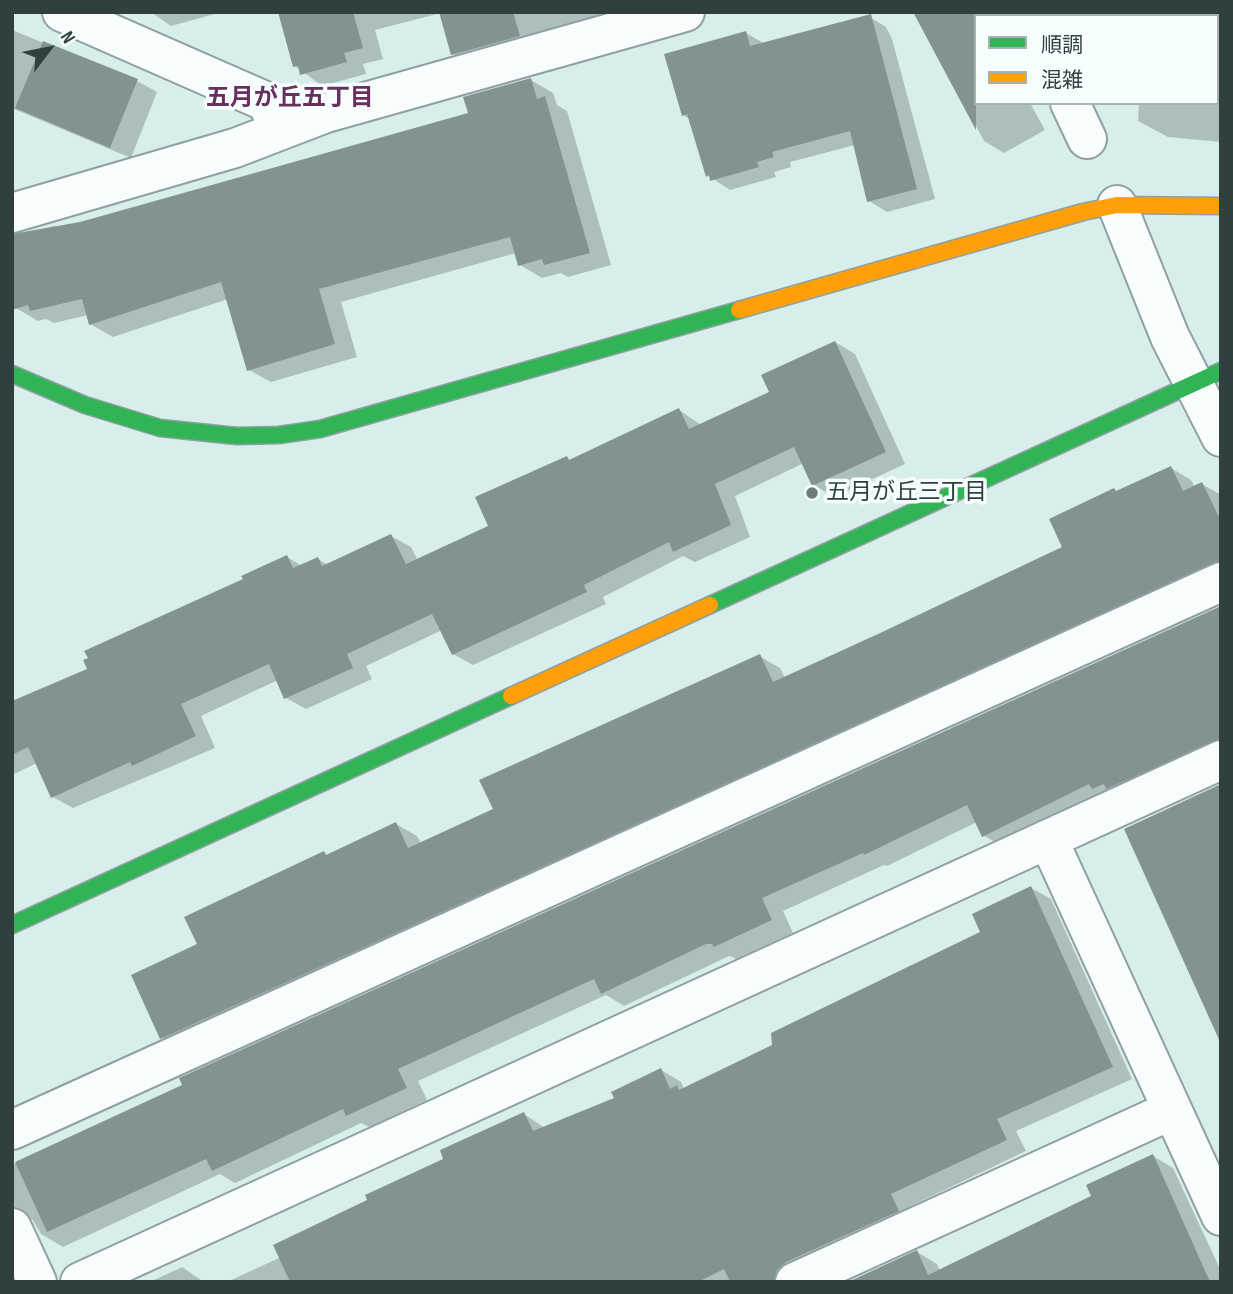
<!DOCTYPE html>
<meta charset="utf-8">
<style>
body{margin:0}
#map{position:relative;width:1233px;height:1294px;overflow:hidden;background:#d8eeed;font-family:"Sofia Sans Condensed","Noto Sans JP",sans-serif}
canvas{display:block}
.frame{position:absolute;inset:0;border:14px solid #2f403f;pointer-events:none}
.legend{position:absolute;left:974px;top:14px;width:245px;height:91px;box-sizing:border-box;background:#f5fdfd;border:2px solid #a6b1b1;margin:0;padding:9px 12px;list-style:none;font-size:21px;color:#2f403f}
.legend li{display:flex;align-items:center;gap:14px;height:35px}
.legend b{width:35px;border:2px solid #a6b1b1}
.north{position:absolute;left:14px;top:14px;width:70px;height:70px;-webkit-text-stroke:5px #f5fdfd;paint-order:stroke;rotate:58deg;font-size:19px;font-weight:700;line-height:28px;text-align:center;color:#2f403f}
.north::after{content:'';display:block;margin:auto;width:24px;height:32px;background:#2f403f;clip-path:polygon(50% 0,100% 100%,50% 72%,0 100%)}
</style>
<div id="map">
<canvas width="1233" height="1294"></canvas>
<div class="frame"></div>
<ul class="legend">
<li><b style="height:9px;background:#30b455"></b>順調</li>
<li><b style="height:9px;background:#ff9f0a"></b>混雑</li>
</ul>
<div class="north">N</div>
</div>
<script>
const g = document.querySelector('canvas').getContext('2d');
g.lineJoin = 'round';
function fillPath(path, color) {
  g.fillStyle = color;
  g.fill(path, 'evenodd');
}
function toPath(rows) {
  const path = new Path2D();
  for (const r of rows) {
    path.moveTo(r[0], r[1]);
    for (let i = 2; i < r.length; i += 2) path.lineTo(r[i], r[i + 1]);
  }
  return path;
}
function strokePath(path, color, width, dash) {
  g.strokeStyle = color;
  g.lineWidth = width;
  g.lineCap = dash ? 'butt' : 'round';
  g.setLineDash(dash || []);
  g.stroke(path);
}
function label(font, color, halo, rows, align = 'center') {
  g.font = font + ' "Sofia Sans Condensed","Noto Sans JP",sans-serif';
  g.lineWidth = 7;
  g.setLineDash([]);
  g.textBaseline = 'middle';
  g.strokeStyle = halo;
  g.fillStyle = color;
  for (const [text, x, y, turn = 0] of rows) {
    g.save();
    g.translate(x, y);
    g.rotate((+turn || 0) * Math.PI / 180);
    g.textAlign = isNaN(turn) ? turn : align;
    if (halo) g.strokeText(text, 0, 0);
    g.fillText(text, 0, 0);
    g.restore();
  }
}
fillPath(toPath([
 [151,12,222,12,171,26],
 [280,12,612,12,536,34,473,66,453,54,441,13,375,30,383,59,363,64,366,74,322,86,295,66],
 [915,12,1008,12,1010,16,976,16,976,103,1030,103,1045,130,1004,153,984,141],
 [1070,12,1221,12,1221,142,1168,137,1138,121,1139,103,1217,103,1217,16,1071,16],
 [868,16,886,27,892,39,935,199,887,212,869,201,855,145,790,162,791,167,774,172,776,177,730,190,707,175,691,120,683,115,746,33,765,44],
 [12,30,137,81,157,92,131,158,14,109,12,112],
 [531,80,553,93,557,105,567,111,611,265,568,277,561,273,542,278,520,265,516,253,341,302,357,357,271,382,249,370,228,299,113,337,90,324,88,315,54,323,46,319,38,321,16,308,18,236,54,226,59,229,470,114],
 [835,342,855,354,905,464,834,497,814,485,804,463,735,496,750,537,695,562,683,556,603,597,606,604,473,665,453,654,442,630,366,666,372,679,306,709,286,698,278,680,201,716,215,748,73,808,53,797,37,763,12,775,12,700,14,702,89,670,287,557,302,566,318,559,328,565,391,536,411,547,418,561,490,527,567,458,571,461,679,410,701,425,771,392],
 [1171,468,1191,480,1195,487,1202,484,1221,495,1221,578,182,1049,162,1037,199,945,324,853,329,856,396,824,417,836,421,844,495,810,759,656,780,668,785,678,1064,548,1114,490,1119,492],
 [1221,608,1180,753,1186,766,1005,848,983,835,977,822,887,866,884,865,783,911,793,933,737,959,729,956,624,1006,606,995,418,1081,427,1100,370,1127,361,1123,235,1183,220,1174,63,1247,41,1234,32,1219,24,1220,12,1237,12,1165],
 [1031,888,1051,899,1132,1079,1016,1131,1026,1151,911,1206,918,1222,797,1282,227,1282,281,1257,370,1201,524,1114,545,1128,616,1098,661,1070,681,1082,684,1089,774,1046,983,933],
 [1153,1156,1173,1168,1221,1271,1221,1282,852,1282,917,1252,937,1264,940,1271,1093,1197],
 [182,1267,204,1282,150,1282]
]), '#0003');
fillPath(toPath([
 [278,12,353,12,363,48,344,53,347,62,300,75,298,66,293,67],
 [439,12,513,12,520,36,451,55],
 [913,12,976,12,976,130],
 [871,14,917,189,867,202,850,131,772,152,774,157,757,162,759,167,710,181,709,175,706,177,687,114,682,116,664,54,746,31,750,46],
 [43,41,138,79,110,148,15,108],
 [531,78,537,99,545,96,590,253,544,265,542,259,518,266,510,237,319,289,335,344,247,371,221,282,89,325,82,299,30,311,28,305,12,310,12,234,80,222,468,113,463,97],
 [835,341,886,452,812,486,794,447,715,484,731,525,673,552,669,542,584,585,587,592,452,655,432,614,347,654,353,668,284,699,269,664,181,704,196,736,132,766,130,762,51,798,28,747,12,755,12,701,87,669,83,660,88,658,84,651,243,579,241,576,287,555,293,568,318,557,322,566,391,534,406,564,488,526,475,497,567,456,569,460,679,408,689,429,769,392,761,375],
 [1171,466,1183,491,1202,482,1221,521,1221,561,160,1039,131,975,197,944,184,917,324,851,326,855,396,822,408,848,493,809,479,780,760,654,773,682,878,634,1062,547,1049,519,1114,488,1116,491],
 [1221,606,1221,739,1106,789,1104,784,1092,789,1089,784,982,837,967,805,864,855,863,853,762,898,772,920,714,947,712,944,706,944,601,994,594,979,398,1069,407,1088,346,1116,343,1109,212,1171,206,1159,47,1232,15,1162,182,1085,179,1078],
 [1221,784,1221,1044,1124,829],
 [1031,886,1113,1067,997,1119,1007,1140,891,1194,899,1211,786,1262,777,1270,773,1282,730,1282,724,1269,698,1282,290,1282,273,1245,367,1200,365,1195,443,1159,440,1150,524,1112,533,1131,614,1098,611,1092,661,1068,670,1089,677,1085,679,1090,772,1045,771,1033,980,932,972,914],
 [1153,1154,1210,1282,848,1282,917,1250,928,1275,1091,1196,1086,1185]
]), '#839394');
const street = toPath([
 [62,12,267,102,279,130],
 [1028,12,1030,16],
 [1070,103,1087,139],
 [1117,205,1170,337,1221,437],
 [12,213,235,148,326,113,685,12],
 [1048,839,1221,1216],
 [12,1130,1221,582],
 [12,1228,37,1282],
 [80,1282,1221,760],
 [795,1282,1172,1110]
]);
const fast = toPath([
 [12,374,85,405,160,428,237,436,279,435,320,429,739,310],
 [710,605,1221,371],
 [12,925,511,696]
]);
const slow = toPath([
 [739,310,1083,212,1117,205,1221,206],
 [511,696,710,605]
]);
strokePath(street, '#8ea09f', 42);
strokePath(fast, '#8ea09f', 19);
strokePath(slow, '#8ea09f', 19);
strokePath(street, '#f9fcfc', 38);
strokePath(fast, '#30b455', 16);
strokePath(slow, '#ff9f0a', 16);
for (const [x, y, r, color] of [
 [812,493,7,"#6a7d7c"]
]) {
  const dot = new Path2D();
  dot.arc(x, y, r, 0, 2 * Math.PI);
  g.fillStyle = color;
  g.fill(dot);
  strokePath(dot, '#f5fdfd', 2.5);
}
label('23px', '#2f403f', '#f5fdfd', [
 ["五月が丘三丁目",826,493]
], 'left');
label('bold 24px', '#67305e', '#f5fdfd', [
 ["五月が丘五丁目",290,99]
]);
</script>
